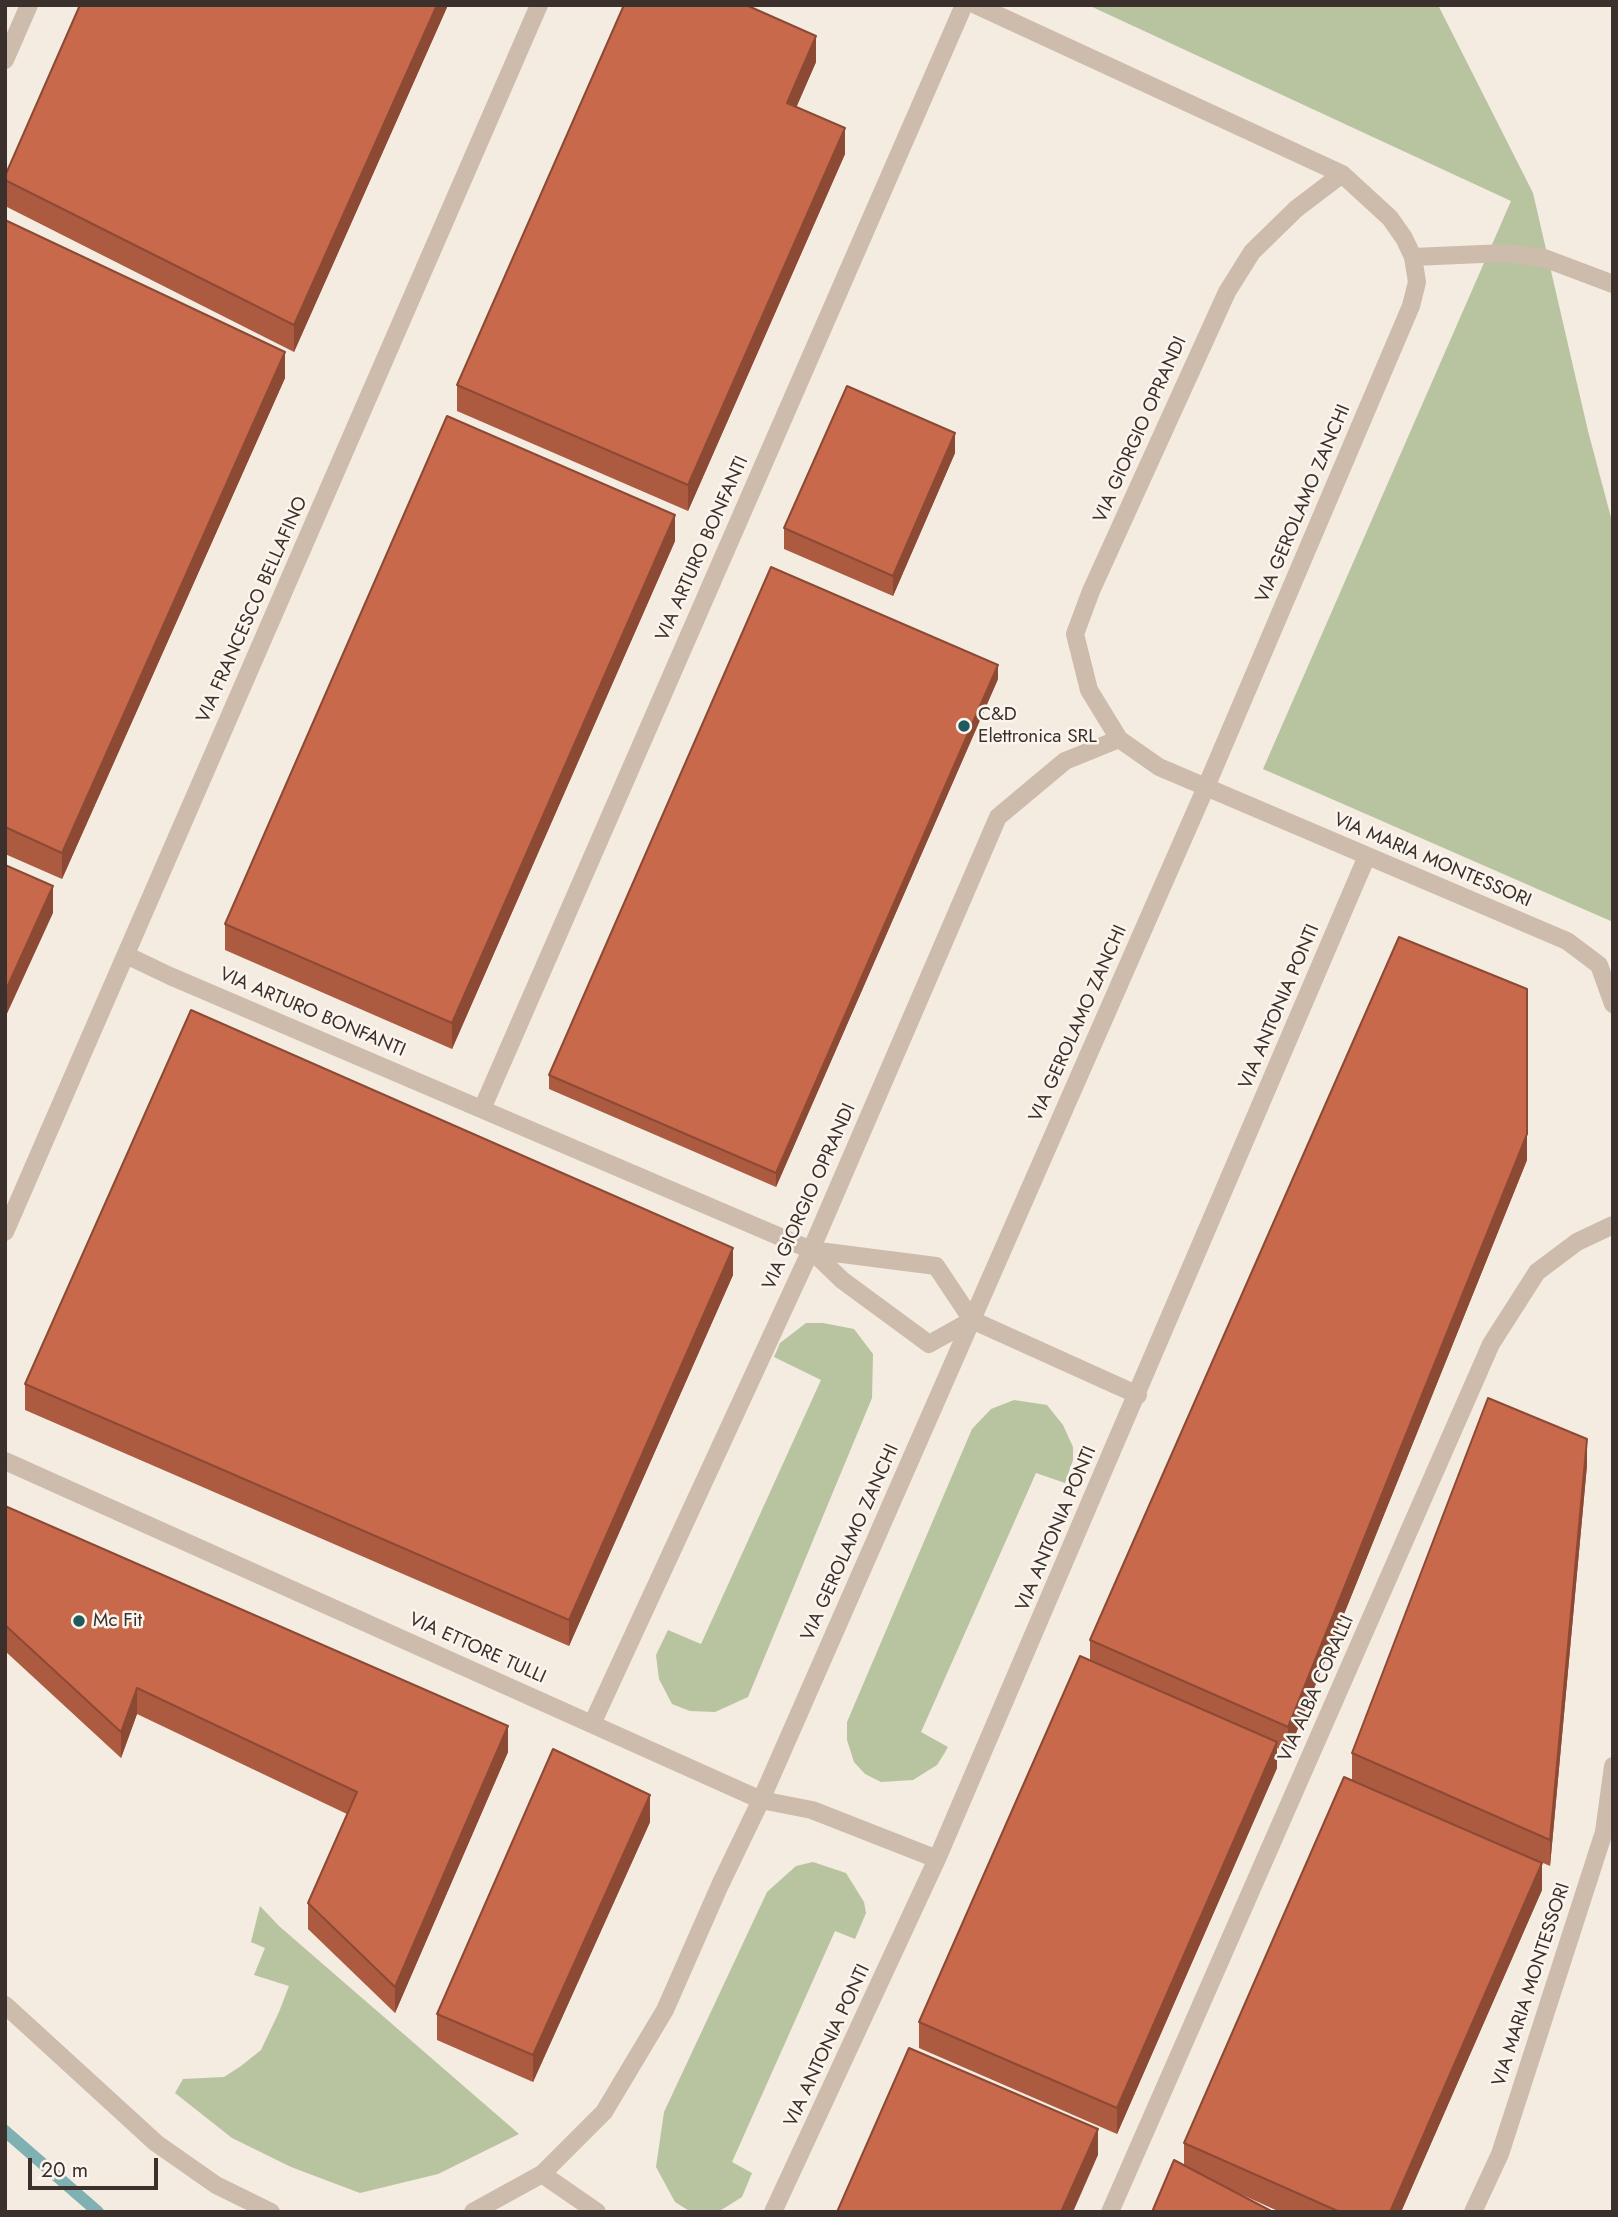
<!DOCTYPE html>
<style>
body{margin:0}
#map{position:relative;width:1618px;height:2217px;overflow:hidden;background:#f4ebe1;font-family:Jost,sans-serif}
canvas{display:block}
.frame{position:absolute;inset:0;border:7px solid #3b302b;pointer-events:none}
.scale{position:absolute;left:28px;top:2158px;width:130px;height:32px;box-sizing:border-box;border:4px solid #3b302b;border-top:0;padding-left:9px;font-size:21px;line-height:24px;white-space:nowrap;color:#3b302b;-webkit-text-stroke:5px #fbf5ee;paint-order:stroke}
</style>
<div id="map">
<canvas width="1618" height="2217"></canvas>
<div class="frame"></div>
<div class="scale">20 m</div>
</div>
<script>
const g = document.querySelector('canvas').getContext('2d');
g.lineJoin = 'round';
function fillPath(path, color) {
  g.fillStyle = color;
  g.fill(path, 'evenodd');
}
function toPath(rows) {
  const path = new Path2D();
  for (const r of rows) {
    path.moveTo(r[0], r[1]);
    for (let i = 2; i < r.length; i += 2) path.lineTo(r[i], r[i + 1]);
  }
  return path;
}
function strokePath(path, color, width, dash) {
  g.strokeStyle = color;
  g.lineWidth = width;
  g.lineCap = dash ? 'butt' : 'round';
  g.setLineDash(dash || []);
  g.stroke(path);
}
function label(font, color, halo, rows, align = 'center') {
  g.font = font + ' Jost,sans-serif';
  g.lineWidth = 5;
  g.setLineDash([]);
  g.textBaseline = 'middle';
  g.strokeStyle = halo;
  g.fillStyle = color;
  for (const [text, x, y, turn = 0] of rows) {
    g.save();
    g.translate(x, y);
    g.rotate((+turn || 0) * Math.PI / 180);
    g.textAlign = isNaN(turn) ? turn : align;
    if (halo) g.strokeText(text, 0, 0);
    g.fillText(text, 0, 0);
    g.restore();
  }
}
fillPath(toPath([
 [1088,5,1438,5,1533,193,1588,431,1613,525,1613,922,1263,769,1511,201],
 [806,1323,823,1323,854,1329,873,1354,872,1398,748,1697,715,1712,690,1711,672,1704,659,1679,656,1655,668,1630,701,1644,821,1380,774,1357,780,1343],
 [1014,1400,1047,1405,1063,1425,1073,1447,1073,1460,1065,1483,1036,1473,921,1732,948,1747,944,1754,937,1765,913,1780,881,1782,865,1774,854,1762,847,1740,847,1722,972,1429,991,1409],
 [813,1862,846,1873,864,1902,866,1913,855,1939,835,1931,732,2162,752,2173,742,2197,718,2212,691,2212,675,2202,656,2167,664,2112,767,1892,796,1866],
 [260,1906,279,1926,519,2134,438,2174,360,2193,291,2167,232,2138,175,2093,183,2079,224,2077,241,2066,261,2050,279,2012,289,1986,254,1975,265,1948,251,1942]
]), '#b8c4a0');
strokePath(toPath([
 [5,2131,98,2212]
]), '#7fb0b2', 12);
strokePath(toPath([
 [5,60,29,5],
 [1342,174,1296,209,1252,252,1227,292,1091,591,1075,634,1089,690,1119,739,1159,767,1567,941,1599,965,1613,1004],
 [1413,257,1505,253,1544,258,1613,284],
 [126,955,170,976,811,1250,936,1266,972,1320,1138,1395],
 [482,1109,964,5],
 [5,1232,539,5],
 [811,1250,842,1280,929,1344,972,1320],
 [5,1461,761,1800,812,1810,937,1859],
 [592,1724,811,1250,998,817,1065,761,1119,739],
 [5,2005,156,2143,216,2185,271,2212],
 [542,2174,597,2212],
 [473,2212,542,2174,604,2112,665,2010,720,1885,761,1800,1206,787,1411,306,1417,282,1413,257,1404,238,1390,218,1342,174,976,5],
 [773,2212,937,1859,1367,856],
 [1110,2212,1491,1344,1537,1272,1577,1242,1613,1225],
 [1473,2212,1500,2154,1604,1832,1613,1766]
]), '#cdbbac', 18);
fillPath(toPath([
 [80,5,448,5,294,352,5,206,5,176],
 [816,62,796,107,845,154,688,511,457,411,457,385],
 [5,220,285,378,62,879,5,854],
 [955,453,893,596,784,549,784,528],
 [675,541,452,1049,225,950,225,924],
 [998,679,776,1187,549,1089,549,1075],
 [1527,1160,1288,1753,1277,1748,1277,1768,1117,2134,919,2048,919,2022,1090,1660,1090,1640],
 [733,1275,569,1646,25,1410,25,1384],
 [1587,1465,1550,1866,1352,1780,1352,1753],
 [5,1506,508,1752,395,2013,308,1929,308,1903,347,1814,137,1714,121,1758,5,1651],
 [650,1822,533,2082,437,2040,437,2014],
 [1542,1890,1401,2212,1280,2212,1236,2192,1184,2165,1184,2143]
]), '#ac5a40');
fillPath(toPath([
 [437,5,448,5,294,352,294,325],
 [816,36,816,62,787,129,787,103],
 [845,128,845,154,688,511,688,485],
 [285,352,285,378,62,879,62,853],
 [955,433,955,453,893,596,893,576],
 [675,515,675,541,452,1049,452,1023],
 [998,665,998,679,776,1187,776,1173],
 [53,886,53,913,5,1018,5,992],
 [1527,989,1527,1160,1288,1753,1288,1727],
 [733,1248,733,1275,569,1646,569,1620],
 [1587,1439,1587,1465,1550,1866,1550,1840],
 [137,1688,137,1714,121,1758,121,1732],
 [508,1726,508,1752,395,2013,395,1987],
 [1277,1742,1277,1768,1117,2134,1117,2108],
 [650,1795,650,1822,533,2082,533,2055],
 [1542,1863,1542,1890,1401,2212,1390,2212],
 [1098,2129,1098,2155,1073,2212,1061,2212]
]), '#8c4a34');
const building = toPath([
 [80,5,437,5,294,325,5,180,5,176,80,5],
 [624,5,746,5,816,36,787,103,845,128,688,485,457,385,624,5],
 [5,220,285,352,62,853,5,827,5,220],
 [847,386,955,433,893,576,784,528,847,386],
 [447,416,675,515,452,1023,225,924,447,416],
 [771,567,998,665,776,1173,549,1075,771,567],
 [5,865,53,886,5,992,5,865],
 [1399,937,1527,989,1527,1134,1288,1727,1090,1640,1399,937],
 [191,1010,733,1248,569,1620,25,1384,191,1010],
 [1488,1398,1587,1439,1550,1840,1352,1753,1488,1398],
 [5,1506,508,1726,395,1987,308,1903,357,1792,137,1688,121,1732,5,1625,5,1506],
 [1080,1656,1277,1742,1117,2108,919,2022,1080,1656],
 [553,1749,650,1795,533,2055,437,2014,553,1749],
 [1344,1777,1542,1863,1390,2212,1340,2212,1184,2143,1344,1777],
 [909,2048,1098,2129,1061,2212,837,2212,909,2048],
 [1174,2160,1273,2212,1152,2212,1174,2160]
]);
fillPath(building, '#c8694b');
strokePath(building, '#8c4a34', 2);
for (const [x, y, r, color] of [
 [964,726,7,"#1f5a5e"],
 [79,1621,7,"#1f5a5e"]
]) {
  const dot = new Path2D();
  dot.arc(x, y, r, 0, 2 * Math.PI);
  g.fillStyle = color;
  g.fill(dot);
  strokePath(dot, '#fbf5ee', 2.5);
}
label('19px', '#3b302b', '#fbf5ee', [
 ["VIA GIORGIO OPRANDI",1141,430,-66],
 ["VIA GEROLAMO ZANCHI",1304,504,-67],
 ["VIA ARTURO BONFANTI",703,549,-66],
 ["VIA FRANCESCO BELLAFINO",253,610,-66],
 ["VIA MARIA MONTESSORI",1432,861,23],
 ["VIA ANTONIA PONTI",1280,1007,-67],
 ["VIA ARTURO BONFANTI",312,1013,23],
 ["VIA GEROLAMO ZANCHI",1079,1024,-66],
 ["VIA GIORGIO OPRANDI",810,1197,-66],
 ["VIA ANTONIA PONTI",1057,1529,-67],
 ["VIA GEROLAMO ZANCHI",851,1543,-66],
 ["VIA ETTORE TULLI",477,1649,24],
 ["VIA ALBA CORALLI",1317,1689,-66],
 ["VIA MARIA MONTESSORI",1532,1985,-72],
 ["VIA ANTONIA PONTI",828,2046,-65]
]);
label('19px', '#3b302b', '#fbf5ee', [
 ["C&D",978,715],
 ["Elettronica SRL",978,737],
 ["Mc Fit",93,1621]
], 'left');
</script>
